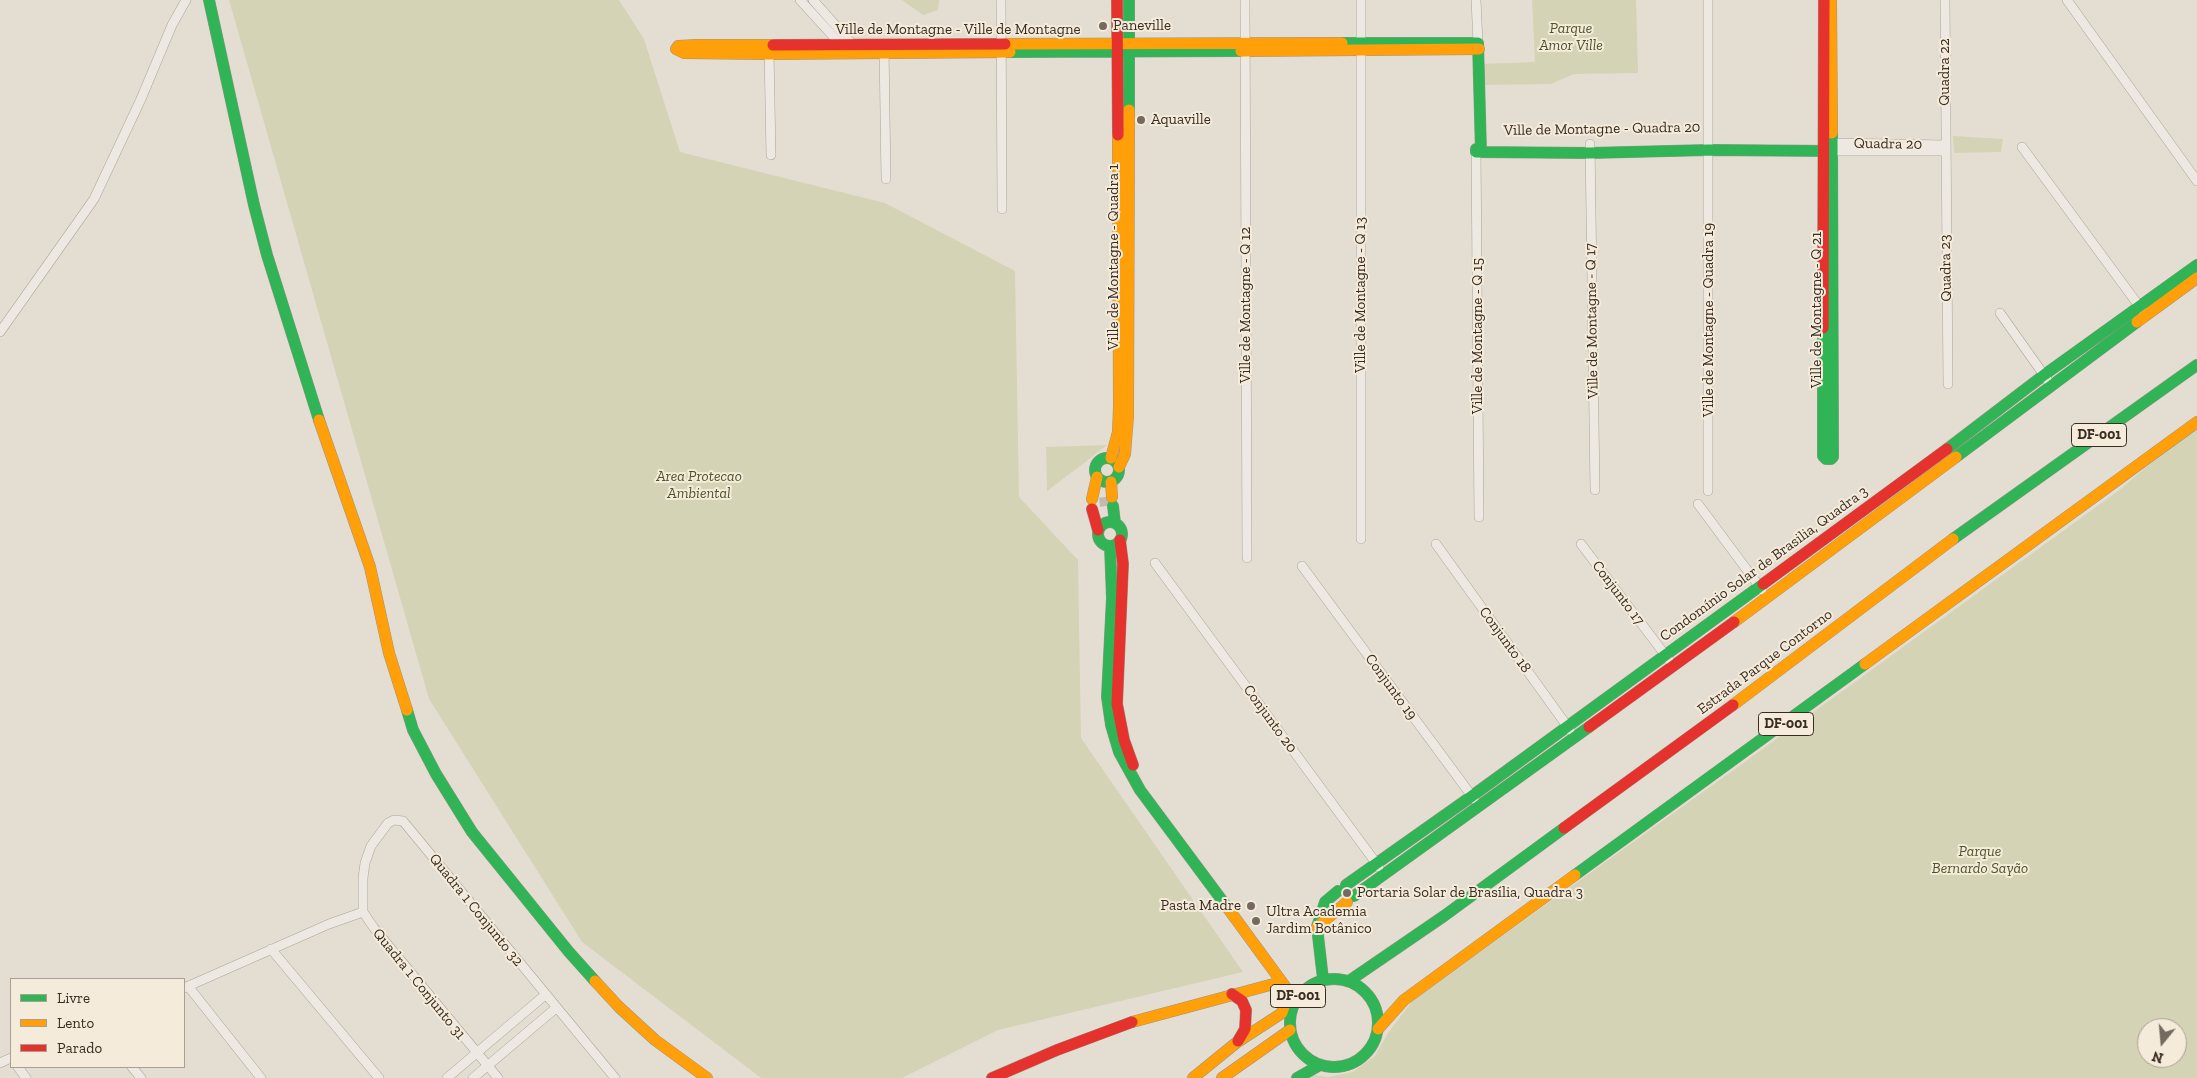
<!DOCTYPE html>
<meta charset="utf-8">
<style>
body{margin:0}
#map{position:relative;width:2197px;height:1078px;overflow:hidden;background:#e4ded2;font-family:"Zilla Slab",serif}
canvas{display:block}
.legend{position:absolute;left:10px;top:978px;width:175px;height:90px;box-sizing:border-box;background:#f4ebda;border:1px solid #aa9f90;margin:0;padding:6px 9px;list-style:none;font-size:15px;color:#3a2c22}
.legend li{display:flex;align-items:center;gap:10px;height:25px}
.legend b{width:25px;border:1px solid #aa9f90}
.north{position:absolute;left:2137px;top:1018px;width:50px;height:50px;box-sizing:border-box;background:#f4ebda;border:1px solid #aa9f90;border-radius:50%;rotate:197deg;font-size:14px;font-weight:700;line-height:20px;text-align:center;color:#3a2c22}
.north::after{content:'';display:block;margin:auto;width:18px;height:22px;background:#766a60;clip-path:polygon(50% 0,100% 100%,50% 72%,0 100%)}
</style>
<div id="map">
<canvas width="2197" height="1078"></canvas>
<ul class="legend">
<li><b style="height:6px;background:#30b455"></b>Livre</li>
<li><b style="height:6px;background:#ff9f0a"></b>Lento</li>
<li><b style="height:6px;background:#e5322d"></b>Parado</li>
</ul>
<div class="north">N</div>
</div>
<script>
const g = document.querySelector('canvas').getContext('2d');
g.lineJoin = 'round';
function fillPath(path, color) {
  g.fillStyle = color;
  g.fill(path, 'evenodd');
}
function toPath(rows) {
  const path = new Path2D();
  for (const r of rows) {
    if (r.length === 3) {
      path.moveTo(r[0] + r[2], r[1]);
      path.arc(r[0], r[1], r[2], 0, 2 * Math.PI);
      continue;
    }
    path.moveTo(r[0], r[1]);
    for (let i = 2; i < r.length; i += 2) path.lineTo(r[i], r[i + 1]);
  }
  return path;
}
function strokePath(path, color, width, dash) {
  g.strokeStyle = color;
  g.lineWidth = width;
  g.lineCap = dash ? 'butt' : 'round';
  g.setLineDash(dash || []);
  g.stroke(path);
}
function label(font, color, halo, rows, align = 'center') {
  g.font = font + ' "Zilla Slab",serif';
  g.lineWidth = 4;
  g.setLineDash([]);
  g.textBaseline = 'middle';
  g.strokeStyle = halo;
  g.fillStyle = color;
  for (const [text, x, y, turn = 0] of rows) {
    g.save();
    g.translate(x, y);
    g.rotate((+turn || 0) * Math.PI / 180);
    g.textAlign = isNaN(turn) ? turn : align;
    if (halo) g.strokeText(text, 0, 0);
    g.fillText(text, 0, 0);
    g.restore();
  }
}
fillPath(toPath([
 [229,0,619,0,644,39,680,152,885,203,1015,271,1019,497,1078,560,1081,738,1243,972,998,1030,902,1078,761,1078,582,942,429,699],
 [902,0,939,0,938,10,923,15],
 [1532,0,1636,0,1638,73,1574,74,1551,84,1482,85,1481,64,1535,62],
 [1953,136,2003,139,2001,152,1954,153],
 [2197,425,2197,1078,1310,1078,1314,1075,1328,1077,1353,1072,1375,1056,1388,1033,1413,1000,1735,769,2118,491],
 [2147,1028,2177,1028,2177,1058,2147,1058],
 [1107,445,1088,460,1047,491,1046,447]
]), '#d5d3b6');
strokePath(toPath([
 [1105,497,1106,506]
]), '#c2baaf', 12, [12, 6]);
const street = toPath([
 [800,0,842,46],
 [813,0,854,46],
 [1001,0,1002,209],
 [1245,0,1247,558],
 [1361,0,1361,539],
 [1476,0,1478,43],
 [1708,0,1708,491],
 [1945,0,1948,384],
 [2067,0,2197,181],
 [884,48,886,179],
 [769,50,771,155],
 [1831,143,1945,145],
 [1590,144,1595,490],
 [2022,147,2142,310],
 [1831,151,1945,151],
 [1476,152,1479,517],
 [2000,313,2051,385],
 [0,332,94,199,141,99,172,25,186,0],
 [1698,504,1762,590],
 [1436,544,1570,730],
 [1581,544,1669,660],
 [1155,563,1379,867],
 [1302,566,1474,799],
 [363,912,363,878,365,863,371,846,388,823,394,820,403,821,615,1078],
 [363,912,374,928,498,1078],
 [271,949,379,1078],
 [188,986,261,1078],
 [184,988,329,924,363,912],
 [0,1063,11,1058],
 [18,1067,26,1078],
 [132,1067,141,1078],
 [447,1078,545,995],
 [473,1078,556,1008]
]);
const fast = toPath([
 [209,0,254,205,267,255,319,420],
 [1342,43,1478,43,1481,152],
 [1010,52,1241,51],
 [1129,110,1129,0],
 [1476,149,1476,152,1590,153,1709,150,1831,151],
 [1823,328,1823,456,1826,459,1831,459,1833,457,1832,133],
 [1947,449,2044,375,2197,265],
 [1956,457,2137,322],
 [1107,470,12],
 [1113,506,1115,523],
 [1110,534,12],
 [1953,539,2197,365],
 [1110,546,1112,598,1107,697,1111,725,1119,752,1140,790,1227,907],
 [407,710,413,730,436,774,472,832,569,952,595,981],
 [1575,875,1865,664],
 [1346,885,1472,796,1763,584],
 [1354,896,1589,727],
 [1334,1023,44],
 [1323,979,1317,927,1325,902,1338,891],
 [1349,981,1444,916,1564,828],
 [1297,1078,1320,1065]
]);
const slow = toPath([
 [1831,0,1832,133],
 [1005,44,1342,43],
 [773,45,697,45,678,46,676,49,684,53,769,54,1010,52],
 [1241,51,1479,49],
 [2137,322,2197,278],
 [319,420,370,567,389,653,407,710],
 [1111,458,1118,432,1119,407,1118,135],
 [1119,467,1125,454,1128,416,1129,110],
 [1111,482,1112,497],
 [1092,499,1097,477],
 [1734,622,1956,457],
 [1865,664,2197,422],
 [1733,705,1953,539],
 [1227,907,1295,1000],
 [1317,927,1347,902],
 [595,981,619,1007,655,1040,707,1078],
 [1132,1022,1281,982],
 [1378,1029,1404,1000,1575,875],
 [1193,1078,1236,1043,1282,1013,1286,1000,1285,988],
 [1222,1078,1290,1030]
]);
const jam = toPath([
 [1117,0,1118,135],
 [773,45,1005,44],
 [1823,328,1824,0],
 [1092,509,1098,530],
 [1120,540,1123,564,1117,704,1124,740,1133,765],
 [1763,584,1947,449],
 [1589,727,1734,622],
 [1564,828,1733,705],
 [1232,994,1242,1001,1246,1010,1245,1029,1238,1041],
 [992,1078,1057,1050,1132,1022]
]);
strokePath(street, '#aaa49a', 10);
strokePath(fast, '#9a938a', 12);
strokePath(slow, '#9a938a', 12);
strokePath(jam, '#9a938a', 12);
strokePath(street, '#ede9e2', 9);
strokePath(fast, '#30b455', 11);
strokePath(slow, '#ff9f0a', 11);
strokePath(jam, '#e5322d', 11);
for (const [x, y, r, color] of [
 [1103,26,5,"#766a60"],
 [1141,120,5,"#766a60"],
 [1347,893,5,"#766a60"],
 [1251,906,5,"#766a60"],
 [1256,921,5,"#766a60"]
]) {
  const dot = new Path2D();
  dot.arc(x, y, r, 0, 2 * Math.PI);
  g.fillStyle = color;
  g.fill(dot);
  strokePath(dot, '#f4ebda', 2);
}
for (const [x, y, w] of [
 [2099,435,55],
 [1786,724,55],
 [1298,996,55]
]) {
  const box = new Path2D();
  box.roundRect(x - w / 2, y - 11.5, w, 23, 4);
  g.fillStyle = '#f4ebda';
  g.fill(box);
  strokePath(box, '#3a2c22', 1);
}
label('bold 14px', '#3a2c22', null, [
 ["DF-001",2099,435],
 ["DF-001",1786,724],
 ["DF-001",1298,996]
]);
label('15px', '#3a2c22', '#f4ebda', [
 ["Paneville",1113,26],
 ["Aquaville",1151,120],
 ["Portaria Solar de Brasília, Quadra 3",1357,893],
 ["Pasta Madre",1241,906,"right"],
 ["Ultra Academia",1266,912],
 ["Jardim Botânico",1266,929]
], 'left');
label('italic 15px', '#4c552a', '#f4ebda', [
 ["Parque",1571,29],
 ["Amor Ville",1571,46],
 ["Area Protecao",699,477],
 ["Ambiental",699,494],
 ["Parque",1980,852],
 ["Bernardo Sayão",1980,869]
]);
label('15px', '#3a2c22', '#f4ebda', [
 ["Ville de Montagne - Ville de Montagne",958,30],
 ["Quadra 22",1945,72,-90],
 ["Ville de Montagne - Quadra 20",1602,129,-1],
 ["Quadra 20",1888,144,1],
 ["Ville de Montagne - Quadra 1",1114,257,-90],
 ["Quadra 23",1946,268,-91],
 ["Ville de Montagne - Q 13",1361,295,-90],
 ["Ville de Montagne - Q 12",1246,305,-90],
 ["Ville de Montagne - Q 21",1817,310,-90],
 ["Ville de Montagne - Quadra 19",1709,320,-90],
 ["Ville de Montagne - Q 17",1592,321,-91],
 ["Ville de Montagne - Q 15",1478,336,-90],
 ["Condomínio Solar de Brasilia, Quadra 3",1764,564,-36],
 ["Conjunto 17",1618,593,53],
 ["Conjunto 18",1505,640,54],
 ["Estrada Parque Contorno",1765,662,-37],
 ["Conjunto 19",1391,687,54],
 ["Conjunto 20",1270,719,54],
 ["Quadra 1 Conjunto 32",476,910,51],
 ["Quadra 1 Conjunto 31",419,984,51]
]);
</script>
